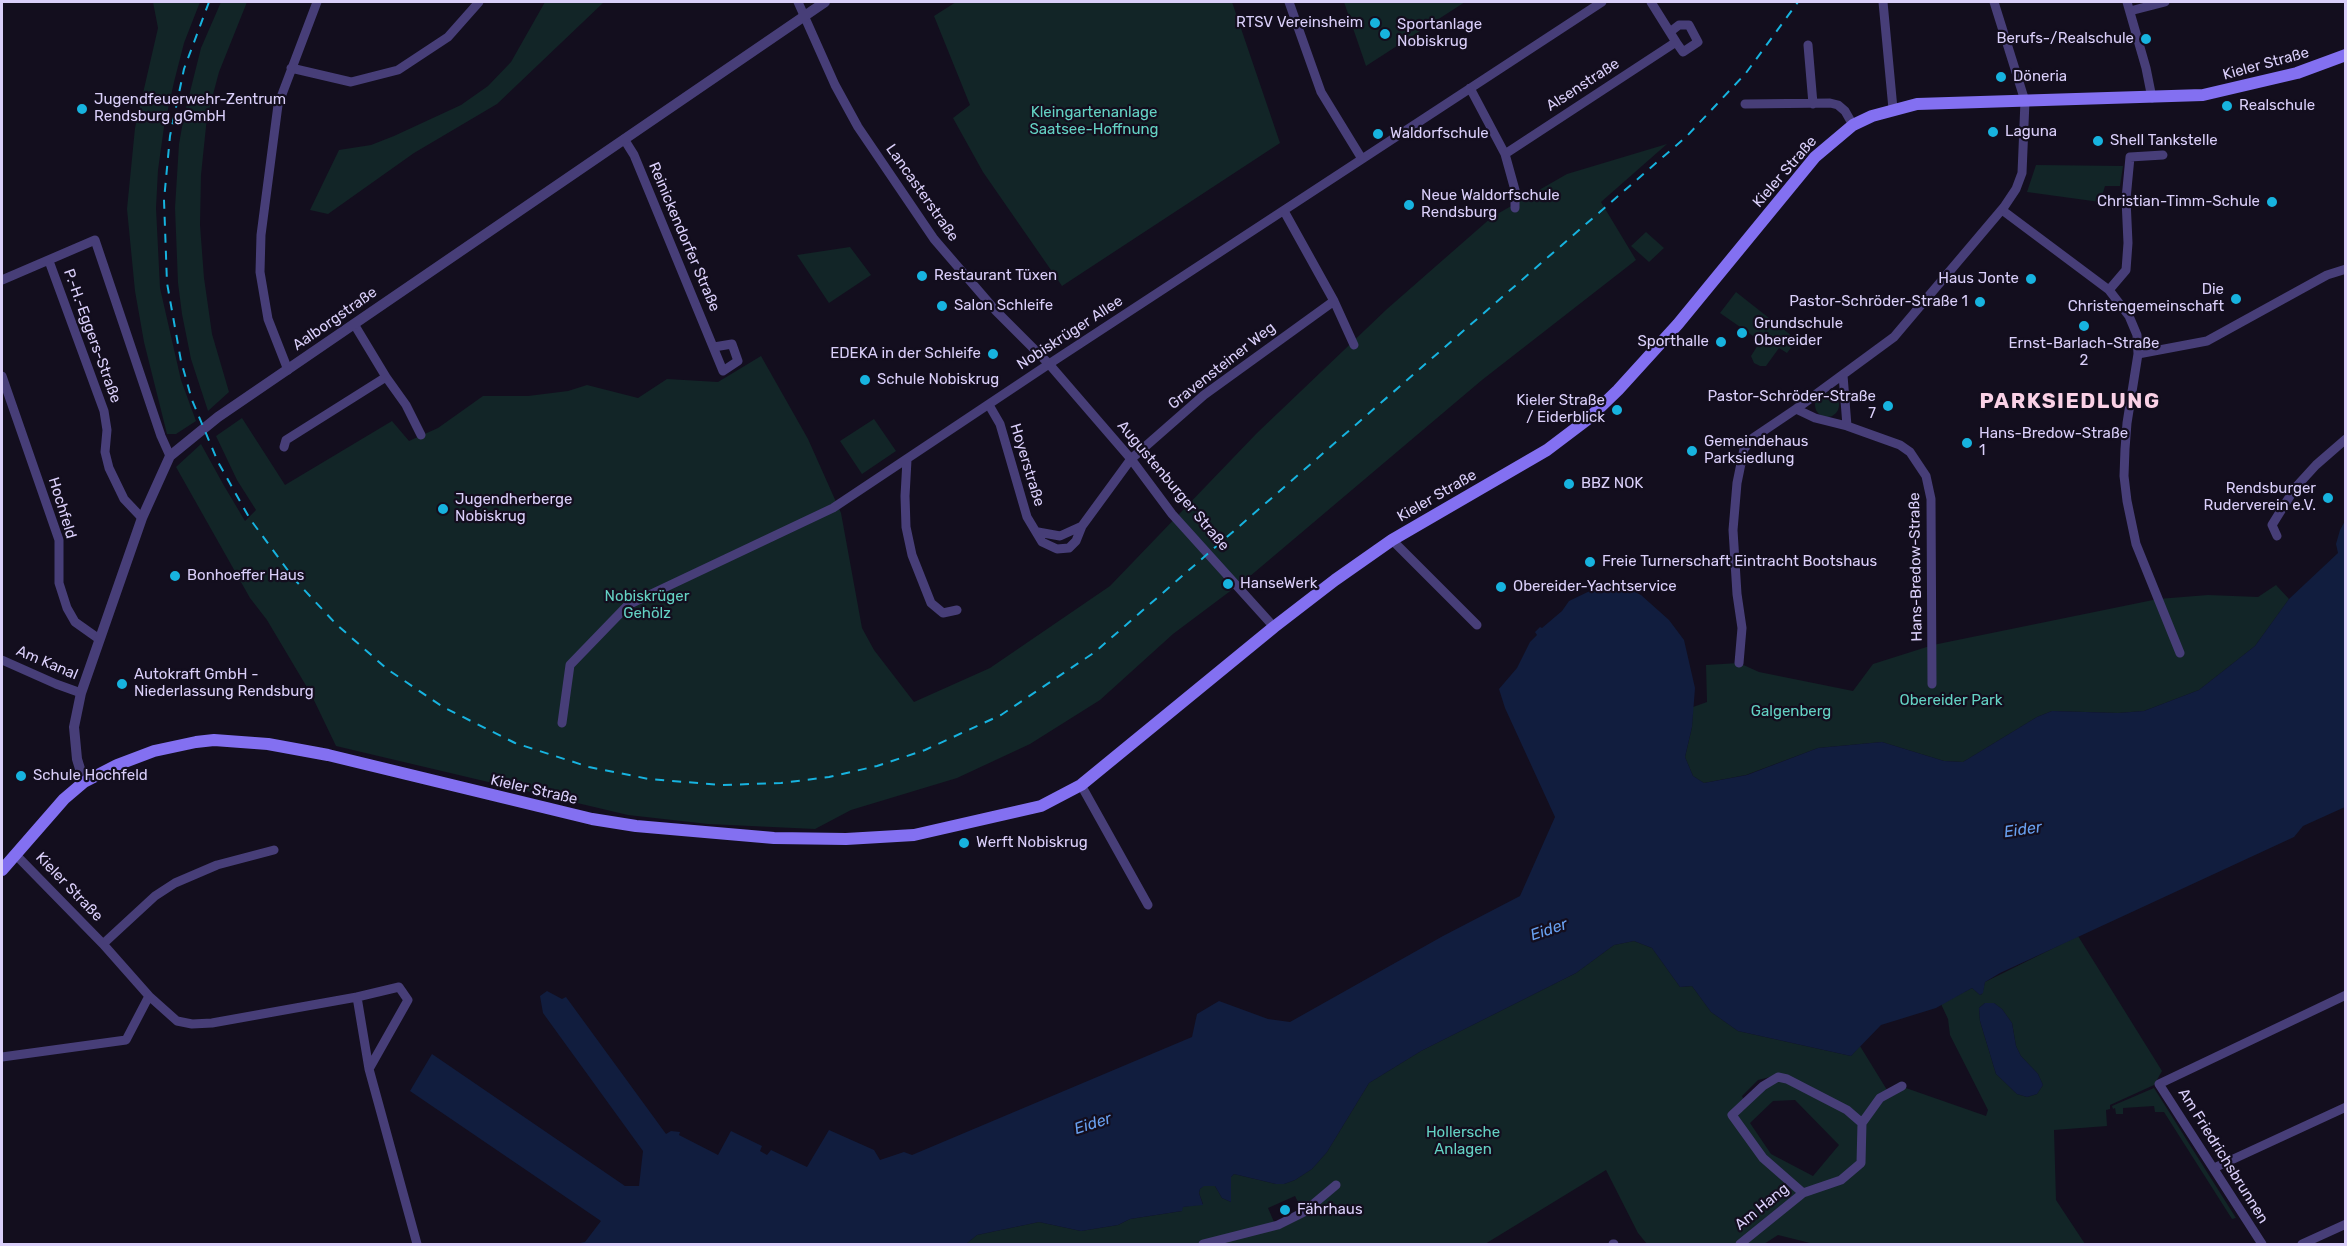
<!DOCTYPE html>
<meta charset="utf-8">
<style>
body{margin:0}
#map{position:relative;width:2347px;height:1246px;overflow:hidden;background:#130e1e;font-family:Rubik,sans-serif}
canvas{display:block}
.frame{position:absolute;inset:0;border:3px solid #dacffa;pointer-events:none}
</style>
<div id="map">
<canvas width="2347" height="1246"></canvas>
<div class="frame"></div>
</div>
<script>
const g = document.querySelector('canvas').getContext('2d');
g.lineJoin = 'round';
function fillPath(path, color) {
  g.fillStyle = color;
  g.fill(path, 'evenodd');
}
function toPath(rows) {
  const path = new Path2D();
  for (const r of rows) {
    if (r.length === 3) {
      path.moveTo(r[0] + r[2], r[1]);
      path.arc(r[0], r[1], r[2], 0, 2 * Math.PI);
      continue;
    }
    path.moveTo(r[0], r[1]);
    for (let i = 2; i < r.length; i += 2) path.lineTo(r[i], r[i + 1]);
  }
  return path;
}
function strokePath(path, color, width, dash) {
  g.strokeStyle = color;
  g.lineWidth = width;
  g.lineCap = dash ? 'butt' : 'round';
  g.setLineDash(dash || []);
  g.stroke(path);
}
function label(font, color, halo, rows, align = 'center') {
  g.font = font + ' Rubik,sans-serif';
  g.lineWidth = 4.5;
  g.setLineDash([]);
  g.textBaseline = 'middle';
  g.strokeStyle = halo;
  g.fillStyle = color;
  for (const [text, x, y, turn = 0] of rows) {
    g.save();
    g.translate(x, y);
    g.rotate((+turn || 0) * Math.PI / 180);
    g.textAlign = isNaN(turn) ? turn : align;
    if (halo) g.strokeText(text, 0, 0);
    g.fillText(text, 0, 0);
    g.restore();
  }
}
fillPath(toPath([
 [153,2,200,2,184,43,174,82,164,127,158,170,156,208,160,288,181,380,196,421,176,434,167,434,144,342,135,291,127,209,135,128,158,28],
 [221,2,247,2,219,72,207,117,201,175,200,225,204,278,212,334,229,392,208,411,191,359,182,314,178,283,175,208,179,144,184,116,201,48],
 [545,2,604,2,497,104,414,153,328,214,310,210,339,150,371,145,394,136,461,105,488,86,511,62],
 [956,2,1232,2,1280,143,1062,286,983,172,953,118,970,105,934,16],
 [1344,2,1465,2,1366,66],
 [1667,144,1601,202,1636,260,1482,380,1249,577,1173,634,1100,700,1030,744,957,778,851,810,815,829,708,824,628,815,336,746,311,694,267,620,250,598,176,467,201,444,223,484,245,521,256,510,237,480,216,436,242,418,285,485,392,421,409,441,438,428,483,396,528,396,568,391,587,385,638,398,667,379,718,382,761,356,808,439,841,513,862,628,874,650,914,702,990,668,1110,586,1257,433,1387,309,1492,217,1567,174],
 [2036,165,2123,166,2120,186,2105,186,2100,202,2027,192],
 [1646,232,1664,248,1649,262,1631,246],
 [850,247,871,275,829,303,797,255],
 [1736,292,1797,340,1787,353,1779,348,1766,366,1760,366,1754,363,1751,356,1758,345,1756,338,1720,313],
 [1827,405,12],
 [874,419,896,451,862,474,840,441],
 [2276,585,2289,599,2255,646,2199,690,2144,711,2118,713,2052,711,2037,717,1963,762,1944,761,1882,742,1818,748,1746,775,1704,783,1693,776,1685,757,1692,727,1693,707,1707,702,1706,665,1739,663,1759,672,1853,691,1873,664,1933,645,2158,599,2208,595,2258,597],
 [2078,936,2162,1071,2154,1085,2110,1105,2110,1109,2106,1110,2107,1126,2054,1130,2056,1200,2085,1244,1814,1244,1778,1235,1764,1244,1647,1244,1638,1233,1606,1170,1485,1244,966,1244,977,1235,1039,1222,1081,1231,1118,1225,1130,1219,1182,1211,1182,1207,1203,1204,1199,1193,1200,1189,1203,1186,1215,1186,1222,1198,1231,1202,1231,1177,1234,1174,1276,1184,1284,1184,1295,1180,1312,1169,1327,1152,1369,1083,1421,1051,1576,973,1614,945,1634,941,1652,948,1680,987,1692,986,1711,1012,1738,1031,1851,1056,1860,1046,1887,1090,1901,1081,1902,1084,1879,1096,1862,1120,1848,1109,1787,1077,1778,1075,1758,1080,1742,1096,1746,1104,1772,1081,1778,1079,1786,1081,1846,1111,1858,1121,1865,1122,1881,1099,1903,1087,1986,1116,1988,1110,1950,1035,1948,1019,1941,1004,1972,988,1980,995,1982,994,1985,982],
 [1985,1003,1994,1003,2002,1009,2012,1023,2016,1046,2021,1056,2038,1074,2043,1085,2037,1094,2027,1097,2017,1094,1996,1074,1980,1021,1979,1008],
 [1795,1100,1839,1145,1813,1176,1771,1154,1750,1123,1773,1101],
 [1295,1196,1301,1208,1308,1203,1311,1208,1268,1229,1267,1224,1274,1222,1268,1208],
 [2154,1088,2236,1218,2232,1219,2164,1112,2155,1112,2154,1106,2123,1108,2123,1114,2116,1114,2115,1108,2113,1109,2112,1106]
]), '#122527');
fillPath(toPath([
 [2345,521,2345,807,2303,826,2294,837,2000,973,1985,982,1983,993,1980,995,1972,988,1936,1008,1881,1025,1851,1056,1738,1031,1711,1012,1692,986,1680,987,1652,948,1634,941,1614,945,1576,973,1421,1051,1369,1083,1327,1152,1312,1169,1295,1180,1284,1184,1276,1184,1234,1174,1231,1177,1231,1202,1222,1198,1215,1186,1204,1186,1200,1189,1199,1193,1203,1205,1183,1207,1182,1211,1130,1219,1118,1225,1081,1231,1039,1222,977,1235,966,1244,575,1244,585,1242,601,1221,410,1091,432,1054,625,1186,639,1186,643,1151,543,1013,540,996,547,991,562,999,566,997,666,1134,671,1131,680,1132,679,1135,718,1155,731,1131,762,1146,760,1151,767,1155,771,1150,807,1167,829,1130,874,1150,880,1160,904,1152,912,1155,1192,1037,1197,1014,1219,1001,1268,1019,1290,1022,1443,936,1520,896,1555,817,1505,708,1499,689,1517,668,1530,642,1537,635,1535,632,1540,627,1542,628,1562,611,1569,601,1594,589,1611,586,1628,588,1641,595,1669,620,1684,640,1695,688,1692,727,1685,757,1693,776,1704,783,1747,775,1818,748,1882,742,1944,761,1963,762,2037,717,2052,711,2118,713,2144,711,2199,690,2255,646,2289,599,2338,553,2336,544,2340,530],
 [1985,1003,1994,1003,2002,1009,2012,1023,2016,1046,2021,1056,2038,1074,2043,1085,2037,1094,2027,1097,2017,1094,1996,1074,1980,1021,1979,1008]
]), '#111d3e');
strokePath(toPath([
 [798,2,835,85,858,127,934,239,996,311,1049,364,1131,459,1172,514,1274,627],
 [1289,2,1321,92,1362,159],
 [1883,2,1893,109],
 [2127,2,2146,68,2152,98],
 [2130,11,2165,2],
 [1670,32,1679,25,1689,25,1698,42,1683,52,1676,42],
 [1808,45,1813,104],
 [291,68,351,82,398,70,448,37,479,2],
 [1470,88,1505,154,1515,190,1515,208],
 [1745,104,1830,103,1838,105,1845,111,1853,125],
 [624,139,634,155,723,371,738,361,732,344,714,347],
 [1505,154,1676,42,1651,2],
 [2002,210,2109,290,2129,316,2137,335,2138,354,2127,423,2125,449,2124,476,2127,501,2136,544,2180,653],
 [49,261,104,411,107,430,105,452,109,468,124,499,142,518],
 [2,280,95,240,161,436,170,456],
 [2109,290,2126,270,2128,243,2126,199,2130,157,2163,155],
 [1334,301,1354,345],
 [2138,354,2207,341,2327,275,2346,269],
 [288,370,268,319,260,272,261,235,278,105,317,2],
 [2,376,59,540,59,583,67,608,75,622,99,639],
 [386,377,406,405,421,435],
 [989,405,1000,424,1027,517,1042,542,1057,549,1069,548,1076,541,1082,526,1131,459,1204,395,1334,301,1284,211],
 [1796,409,1815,418,1847,426,1843,375],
 [1847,426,1900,445,1910,452,1926,476,1931,499,1932,684],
 [284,447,286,440,386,377,354,324],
 [907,460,905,496,906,527,912,555,931,603,943,613,957,610],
 [1038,532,1060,536,1082,526],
 [2277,536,2272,525,2295,488,2316,465,2346,439],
 [1392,540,1477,625],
 [2,660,56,684,81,693],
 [1739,663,1742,628,1737,594,1733,530,1737,483,1744,449,1753,438,1796,409,1894,337,2004,207,2016,189,2022,173,2025,101,1994,2],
 [562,723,570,665,628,605,833,508,1049,364,1602,2],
 [1081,785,1148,905],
 [15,854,103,944,149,996,177,1021,192,1024,212,1023,357,997,369,1069,417,1244],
 [103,944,155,896,175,883,217,865,274,850],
 [357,997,399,987,408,1000,369,1069],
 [2,1057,126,1040,149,996],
 [1862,1123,1880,1098,1902,1086],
 [2214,1168,2346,1107],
 [1203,1244,1278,1225,1304,1212,1336,1185],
 [1613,1244,1614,1244],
 [1740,1244,1803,1193,1841,1180,1861,1163,1862,1123,1847,1110,1787,1079,1778,1077,1763,1086,1732,1115,1763,1158,1803,1193],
 [2262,1244,2159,1084,2346,995],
 [2302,1244,2346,1224]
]), '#473e78', 9);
strokePath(toPath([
 [84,782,77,759,74,727,81,693,142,518,170,456,218,417,825,2]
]), '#473e78', 10);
strokePath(toPath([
 [2,870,64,799,84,782,117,765,154,751,196,742,214,740,268,744,328,755,592,819,636,826,774,838,846,839,914,835,1041,806,1081,785,1274,627,1335,580,1392,540,1547,450,1588,419,1618,390,1678,324,1815,157,1853,125,1872,116,1917,104,2203,95,2297,73,2346,55]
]), '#8370f1', 12);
strokePath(toPath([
 [209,2,184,69,170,136,164,200,167,283,181,361,192,400,218,462,250,519,295,580,336,624,387,669,443,707,515,743,589,767,649,779,722,785,781,783,829,777,877,766,925,750,1001,715,1095,652,1687,136,1746,73,1798,2]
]), '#17b3df', 2, [9, 8]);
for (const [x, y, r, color] of [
 [1375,23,6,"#17b3df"],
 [1385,34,6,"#17b3df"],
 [2146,39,6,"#17b3df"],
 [2001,77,6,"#17b3df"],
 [2227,106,6,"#17b3df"],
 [82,109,6,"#17b3df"],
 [1993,132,6,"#17b3df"],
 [1378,134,6,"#17b3df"],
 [2098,141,6,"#17b3df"],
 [2272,202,6,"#17b3df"],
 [1409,205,6,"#17b3df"],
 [922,276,6,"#17b3df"],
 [2031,279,6,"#17b3df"],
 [2236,299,6,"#17b3df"],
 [1980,302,6,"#17b3df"],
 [942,306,6,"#17b3df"],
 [2084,326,6,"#17b3df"],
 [1742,333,6,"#17b3df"],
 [1721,342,6,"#17b3df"],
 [993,354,6,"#17b3df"],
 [865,380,6,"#17b3df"],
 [1888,406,6,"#17b3df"],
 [1617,410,6,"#17b3df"],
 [1967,443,6,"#17b3df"],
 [1692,451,6,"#17b3df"],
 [1569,484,6,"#17b3df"],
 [2328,498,6,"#17b3df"],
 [443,509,6,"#17b3df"],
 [1590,562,6,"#17b3df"],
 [175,576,6,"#17b3df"],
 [1228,584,6,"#17b3df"],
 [1501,587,6,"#17b3df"],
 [122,684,6,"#17b3df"],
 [21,776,6,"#17b3df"],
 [964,843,6,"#17b3df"],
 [1285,1210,6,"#17b3df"]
]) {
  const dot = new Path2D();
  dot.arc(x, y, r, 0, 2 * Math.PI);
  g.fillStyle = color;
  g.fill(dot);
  strokePath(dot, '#130e1e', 2);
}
label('15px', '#dacffa', '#130e1e', [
 ["RTSV Vereinsheim",1363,23,"right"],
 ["Sportanlage",1397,25],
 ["Nobiskrug",1397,42],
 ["Berufs-/Realschule",2134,39,"right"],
 ["Döneria",2013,77],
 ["Jugendfeuerwehr-Zentrum",94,100],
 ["Rendsburg gGmbH",94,117],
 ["Realschule",2239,106],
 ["Laguna",2005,132],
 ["Waldorfschule",1390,134],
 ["Shell Tankstelle",2110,141],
 ["Neue Waldorfschule",1421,196],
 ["Rendsburg",1421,213],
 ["Christian-Timm-Schule",2260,202,"right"],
 ["Restaurant Tüxen",934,276],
 ["Haus Jonte",2019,279,"right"],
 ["Die",2224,290,"right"],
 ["Christengemeinschaft",2224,307,"right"],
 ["Pastor-Schröder-Straße 1",1968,302,"right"],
 ["Salon Schleife",954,306],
 ["Grundschule",1754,324],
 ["Obereider",1754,341],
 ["Sporthalle",1709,342,"right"],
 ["Ernst-Barlach-Straße",2084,344,"center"],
 ["2",2084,361,"center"],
 ["EDEKA in der Schleife",981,354,"right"],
 ["Schule Nobiskrug",877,380],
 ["Pastor-Schröder-Straße",1876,397,"right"],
 ["7",1876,414,"right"],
 ["Kieler Straße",1605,401,"right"],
 ["/ Eiderblick",1605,418,"right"],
 ["Hans-Bredow-Straße",1979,434],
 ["1",1979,451],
 ["Gemeindehaus",1704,442],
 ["Parksiedlung",1704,459],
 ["BBZ NOK",1581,484],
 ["Rendsburger",2316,489,"right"],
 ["Ruderverein e.V.",2316,506,"right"],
 ["Jugendherberge",455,500],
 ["Nobiskrug",455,517],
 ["Freie Turnerschaft Eintracht Bootshaus",1602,562],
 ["Bonhoeffer Haus",187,576],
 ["HanseWerk",1240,584],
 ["Obereider-Yachtservice",1513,587],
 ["Autokraft GmbH -",134,675],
 ["Niederlassung Rendsburg",134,692],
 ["Schule Hochfeld",33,776],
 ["Werft Nobiskrug",976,843],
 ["Fährhaus",1297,1210]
], 'left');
label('15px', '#dacffa', '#130e1e', [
 ["Kieler Straße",2266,64,-15],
 ["Alsenstraße",1583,85,-33],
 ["Kieler Straße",1785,172,-49],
 ["Lancasterstraße",922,193,55],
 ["Reinickendorfer Straße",684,237,67],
 ["Aalborgstraße",335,319,-35],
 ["Nobiskrüger Allee",1070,333,-33],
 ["P.-H.-Eggers-Straße",92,336,70],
 ["Gravensteiner Weg",1222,366,-38],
 ["Hoyerstraße",1027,465,73],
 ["Augustenburger Straße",1173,486,50],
 ["Kieler Straße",1437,496,-30],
 ["Hochfeld",62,508,73],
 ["Hans-Bredow-Straße",1916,567,-91],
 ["Am Kanal",47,663,23],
 ["Kieler Straße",534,790,13],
 ["Kieler Straße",69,887,46],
 ["Am Friedrichsbrunnen",2223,1156,58],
 ["Am Hang",1762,1207,-39]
]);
label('15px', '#64d2c4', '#130e1e', [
 ["Kleingartenanlage",1094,113],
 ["Saatsee-Hoffnung",1094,130],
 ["Nobiskrüger",647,597],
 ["Gehölz",647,614],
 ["Obereider Park",1951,701],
 ["Galgenberg",1791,712],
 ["Hollersche",1463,1133],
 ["Anlagen",1463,1150]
]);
label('italic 16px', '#68a0f0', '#130e1e', [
 ["Eider",2023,830,-8],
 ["Eider",1549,930,-19],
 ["Eider",1093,1124,-18]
]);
g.letterSpacing = '1.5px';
label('bold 21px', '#fad1e6', '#130e1e', [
 ["PARKSIEDLUNG",2070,402]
]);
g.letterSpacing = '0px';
</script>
